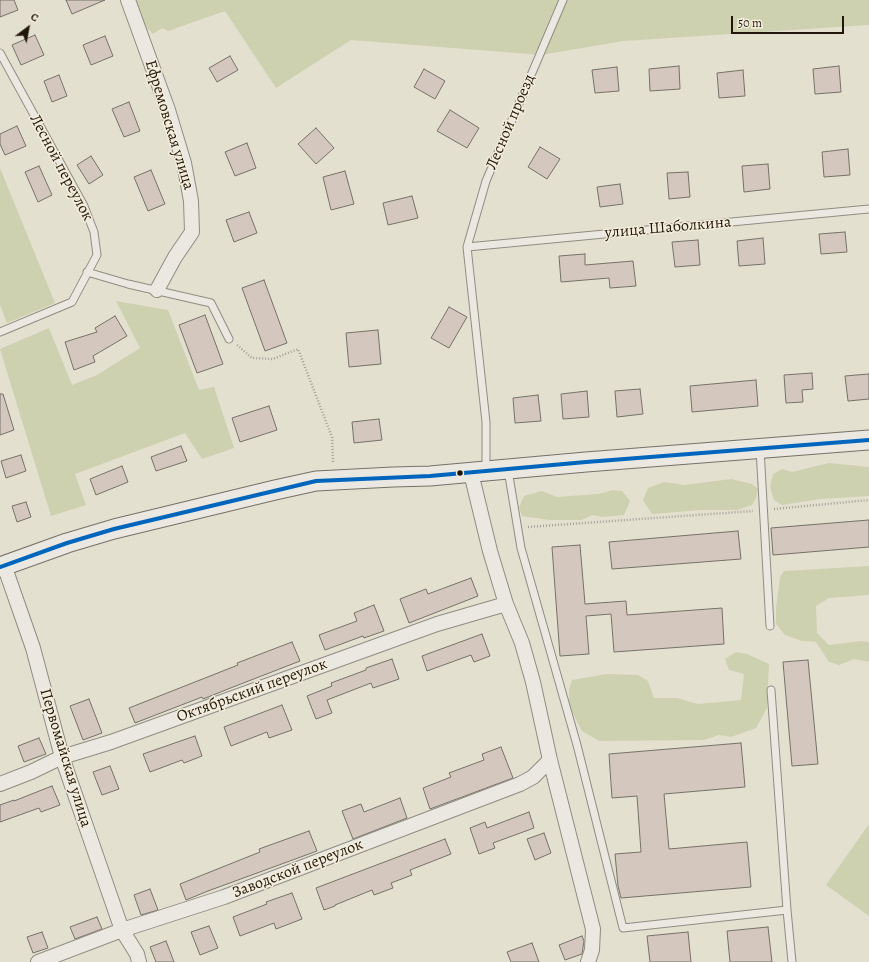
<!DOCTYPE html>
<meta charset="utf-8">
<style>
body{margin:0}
#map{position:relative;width:869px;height:962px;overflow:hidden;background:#e4e0d0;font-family:Alegreya,serif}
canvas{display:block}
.north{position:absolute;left:8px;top:8px;width:40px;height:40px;-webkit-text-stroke:3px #f3eddb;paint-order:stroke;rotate:32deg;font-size:11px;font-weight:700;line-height:16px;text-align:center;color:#21160c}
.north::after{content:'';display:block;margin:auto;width:14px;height:18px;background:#21160c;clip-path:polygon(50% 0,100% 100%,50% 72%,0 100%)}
.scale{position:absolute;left:731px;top:16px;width:113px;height:18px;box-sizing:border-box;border:2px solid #21160c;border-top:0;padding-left:5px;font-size:12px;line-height:14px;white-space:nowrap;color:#21160c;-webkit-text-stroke:3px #f3eddb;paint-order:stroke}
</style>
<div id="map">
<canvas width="869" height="962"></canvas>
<div class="north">С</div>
<div class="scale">50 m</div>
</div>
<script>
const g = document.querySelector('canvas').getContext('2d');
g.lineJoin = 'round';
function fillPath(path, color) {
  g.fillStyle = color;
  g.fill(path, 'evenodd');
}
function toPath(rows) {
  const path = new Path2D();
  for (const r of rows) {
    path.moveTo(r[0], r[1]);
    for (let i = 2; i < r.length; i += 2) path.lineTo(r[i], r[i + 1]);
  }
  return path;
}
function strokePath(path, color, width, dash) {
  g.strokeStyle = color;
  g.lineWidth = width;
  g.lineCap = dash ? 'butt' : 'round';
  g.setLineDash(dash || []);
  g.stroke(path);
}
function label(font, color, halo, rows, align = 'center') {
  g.font = font + ' Alegreya,serif';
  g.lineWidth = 3;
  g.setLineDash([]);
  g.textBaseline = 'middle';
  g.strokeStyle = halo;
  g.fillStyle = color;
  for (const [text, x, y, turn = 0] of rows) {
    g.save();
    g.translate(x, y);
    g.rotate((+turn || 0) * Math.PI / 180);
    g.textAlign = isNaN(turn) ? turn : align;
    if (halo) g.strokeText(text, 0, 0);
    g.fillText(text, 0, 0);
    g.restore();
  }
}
fillPath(toPath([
 [136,0,869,0,869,25,624,41,541,55,351,40,276,88,225,11,168,31,162,28,153,34,145,26],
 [0,168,55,303,7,323,0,305],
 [116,301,168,310,199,390,214,387,234,448,202,459,185,433,75,474,86,505,51,516,0,349,49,328,72,385,97,375,140,348],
 [829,463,869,467,869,496,820,499,782,505,774,500,770,487,773,474,782,469,792,472],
 [731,479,752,484,758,489,756,498,752,505,737,510,701,510,652,514,643,500,648,488,664,482,684,485],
 [613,490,622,491,630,501,624,515,602,517,592,515,582,520,549,520,522,516,519,507,524,496,542,491,557,497,598,494],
 [869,566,869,595,829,598,816,606,817,633,829,645,861,641,869,642,869,662,854,659,839,665,829,662,816,642,802,641,785,635,776,624,776,608,780,577,784,571],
 [736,652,747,654,769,664,767,708,756,728,731,737,719,735,704,740,599,741,582,731,569,706,569,690,572,680,607,674,638,675,648,681,654,698,677,698,698,704,741,700,744,674,729,670,725,659],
 [869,824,869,916,826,885]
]), '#cdd1af');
const building = toPath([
 [0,0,14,0,18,10,0,17,0,0],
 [66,0,105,0,72,14,66,0],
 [35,35,44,55,21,65,12,45,35,35],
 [105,36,113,56,91,65,83,45,105,36],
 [230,56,238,70,217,82,209,68,230,56],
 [679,66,680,89,650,91,649,69,679,66],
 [839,66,841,92,815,94,813,69,839,66],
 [617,67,619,91,595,93,592,70,617,67],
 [424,69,445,81,435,99,414,87,424,69],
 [743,70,745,96,719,98,717,73,743,70],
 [59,75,67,96,52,102,44,81,59,75],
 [129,102,140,131,124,137,112,109,129,102],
 [450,110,479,128,467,148,437,131,450,110],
 [17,126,26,146,5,155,0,144,0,134,17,126],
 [316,128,334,148,316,164,298,144,316,128],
 [247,143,256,168,235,176,225,152,247,143],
 [540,147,560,159,547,179,528,167,540,147],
 [848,149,850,175,824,177,822,152,848,149],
 [91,156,103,175,89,184,77,165,91,156],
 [768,164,770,189,744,192,742,166,768,164],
 [39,166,52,195,38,202,25,172,39,166],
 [151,170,165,204,148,211,134,177,151,170],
 [345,171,354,204,331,210,323,177,345,171],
 [688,172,690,197,669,199,667,173,688,172],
 [620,184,623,204,600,207,597,187,620,184],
 [412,196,418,218,388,225,383,203,412,196],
 [249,212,257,233,234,242,226,220,249,212],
 [845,232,847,252,821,254,819,234,845,232],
 [763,238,765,264,739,266,737,241,763,238],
 [698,240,700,265,675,267,672,242,698,240],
 [585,254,585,265,633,261,636,286,610,288,609,278,561,282,559,256,585,254],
 [264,280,287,343,265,351,242,288,264,280],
 [449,307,467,317,449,348,431,338,449,307],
 [205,315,223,364,197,373,179,325,205,315],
 [115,316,127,336,93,356,95,362,74,370,65,342,97,332,95,328,115,316],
 [378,330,381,364,349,367,346,333,378,330],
 [812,373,813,389,802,390,803,402,786,403,784,375,812,373],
 [869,374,869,399,848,401,845,376,869,374],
 [756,380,758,406,692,412,690,386,756,380],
 [640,389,643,414,617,417,615,391,640,389],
 [587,391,589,417,563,419,561,394,587,391],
 [0,394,3,394,14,430,0,435,0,394],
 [538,395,541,421,515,423,513,398,538,395],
 [269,406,277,430,240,442,232,418,269,406],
 [379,419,382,440,354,443,352,422,379,419],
 [181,446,187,461,156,471,151,457,181,446],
 [21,455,26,471,6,478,1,461,21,455],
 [122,466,128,482,96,495,90,479,122,466],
 [26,502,31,517,17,522,12,506,26,502],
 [869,520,869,547,773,555,771,528,869,520],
 [738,531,741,559,612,569,609,542,738,531],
 [580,545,585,604,626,601,627,615,722,608,724,644,614,652,611,614,586,616,589,654,560,656,552,547,580,545],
 [471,578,478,596,409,623,400,599,426,589,428,594,471,578],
 [374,605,384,631,364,638,363,636,325,650,319,635,357,621,354,613,374,605],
 [482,634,490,656,474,662,471,655,427,671,422,656,482,634],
 [292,642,300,661,228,689,203,699,202,697,135,723,129,708,238,665,237,663,292,642],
 [392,659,399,679,373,688,371,683,327,700,332,713,316,719,307,696,332,686,331,683,366,670,366,668,392,659],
 [808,660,818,764,792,766,783,662,808,660],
 [89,699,102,733,83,740,70,706,89,699],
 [282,705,292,730,269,738,267,732,231,746,224,727,282,705],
 [195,736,202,756,184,763,182,760,150,772,143,754,195,736],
 [39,738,46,754,24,762,18,746,39,738],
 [741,743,745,787,664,794,669,849,747,842,751,887,621,898,618,886,615,854,641,852,637,796,612,798,609,754,741,743],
 [501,747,513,778,430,809,423,788,451,777,449,773,484,760,482,754,501,747],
 [110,766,119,789,102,795,93,772,110,766],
 [52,786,60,805,41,812,39,808,0,822,0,805,14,800,14,801,52,786],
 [400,798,407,818,353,839,342,811,361,804,364,812,400,798],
 [529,812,534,828,493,843,495,848,479,854,470,828,485,822,487,828,529,812],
 [309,831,317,851,208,891,186,900,180,884,260,852,259,849,309,831],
 [544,833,551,853,535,860,527,839,544,833],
 [445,839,451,854,410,870,412,875,391,883,393,888,374,895,372,890,335,905,335,906,324,910,316,888,445,839],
 [150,889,158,910,141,915,134,895,150,889],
 [292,893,302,919,276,929,274,923,240,936,233,917,267,904,266,902,292,893],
 [97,917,102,929,75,939,70,927,97,917],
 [209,926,218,948,200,955,191,932,209,926],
 [768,927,772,962,730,962,727,931,768,927],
 [42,932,48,948,33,953,27,937,42,932],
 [688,932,691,962,650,962,647,936,688,932],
 [582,936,584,941,582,954,565,960,559,945,582,936],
 [166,941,174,962,156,962,150,947,166,941],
 [532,943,539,962,511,962,507,952,532,943]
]);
fillPath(building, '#d4c8be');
strokePath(building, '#757168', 1);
const lane = toPath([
 [0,53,84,206,94,232,97,255,72,302,0,332],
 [467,247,869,209],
 [87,272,128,284,211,303,229,339],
 [760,449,770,626],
 [508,470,521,548,577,745,623,928,787,910,771,690],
 [486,471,486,422,467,247,486,181,563,0],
 [787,910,792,962]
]);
const street = toPath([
 [128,0,168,110,184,163,191,201,192,232,175,257,157,290],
 [471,473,490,551,506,604,522,643,533,682,550,760,593,929,592,950,588,962],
 [4,565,33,648,62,757,122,930,137,954,139,962],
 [0,784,31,772,62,757,111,742,437,624,506,604],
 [38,962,122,930,224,897,520,784,533,777,550,760]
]);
const secondary = toPath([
 [0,567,67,543,114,529,275,490,316,481,393,477,430,476,586,462,869,440]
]);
strokePath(lane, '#908c82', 9);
strokePath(street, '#908c82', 16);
strokePath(secondary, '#757168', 21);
strokePath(toPath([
 [237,345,252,358,273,359,298,349,332,437,333,463],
 [774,509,869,500],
 [528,527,753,511]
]), '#a3a099', 2.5, [1, 2]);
strokePath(lane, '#eae8e0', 7);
strokePath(street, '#eae8e0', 14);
strokePath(secondary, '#eae8e0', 19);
strokePath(toPath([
 [0,567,67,543,114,529,316,481,430,476,586,462,869,440]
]), '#0065bd', 4);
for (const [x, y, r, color] of [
 [460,473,3.5,"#21160c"]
]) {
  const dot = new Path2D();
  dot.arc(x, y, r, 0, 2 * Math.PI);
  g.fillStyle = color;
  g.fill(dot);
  strokePath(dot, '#f3eddb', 1.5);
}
label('16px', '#21160c', '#f3eddb', [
 ["Лесной проезд",511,122,-67],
 ["Ефремовская улица",169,125,73],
 ["Лесной переулок",61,168,62],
 ["улица Шаболкина",668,228,-5],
 ["Октябрьский переулок",252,691,-20],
 ["Первомайская улица",65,758,73],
 ["Заводской переулок",298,869,-21]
]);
</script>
